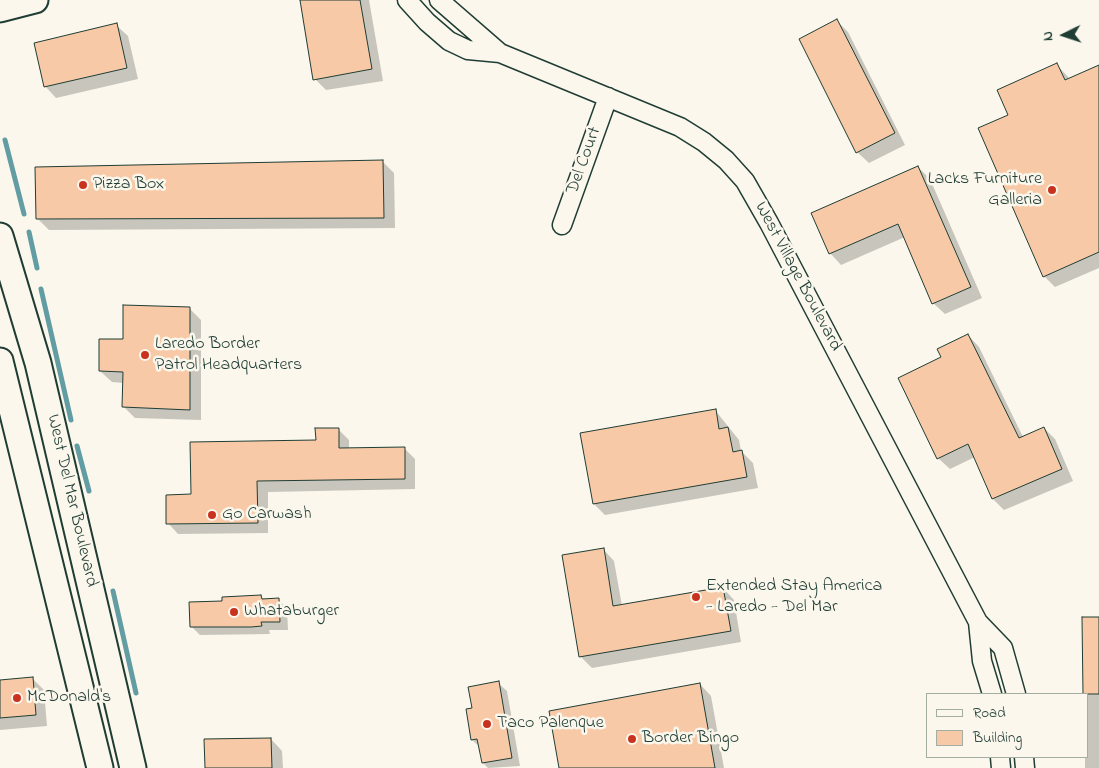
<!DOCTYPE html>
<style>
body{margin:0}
#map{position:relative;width:1099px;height:768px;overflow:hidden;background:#fbf7ec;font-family:"Indie Flower",sans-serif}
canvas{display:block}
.legend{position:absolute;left:926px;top:693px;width:162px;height:65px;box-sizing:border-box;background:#fbf7ec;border:1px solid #a3ada2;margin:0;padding:6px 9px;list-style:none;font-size:15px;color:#1f3d34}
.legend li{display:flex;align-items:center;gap:10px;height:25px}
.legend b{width:25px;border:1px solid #a3ada2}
.north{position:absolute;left:1039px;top:10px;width:50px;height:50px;-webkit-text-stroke:4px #fbf7ec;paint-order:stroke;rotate:266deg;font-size:14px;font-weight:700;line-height:20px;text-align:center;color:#1f3d34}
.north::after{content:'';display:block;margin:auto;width:18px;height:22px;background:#1f3d34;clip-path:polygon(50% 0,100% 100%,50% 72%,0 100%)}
</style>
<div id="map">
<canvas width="1099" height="768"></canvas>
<ul class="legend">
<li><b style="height:6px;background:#fbf7ec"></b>Road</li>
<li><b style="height:14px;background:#f8c9a7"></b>Building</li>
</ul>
<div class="north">N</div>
</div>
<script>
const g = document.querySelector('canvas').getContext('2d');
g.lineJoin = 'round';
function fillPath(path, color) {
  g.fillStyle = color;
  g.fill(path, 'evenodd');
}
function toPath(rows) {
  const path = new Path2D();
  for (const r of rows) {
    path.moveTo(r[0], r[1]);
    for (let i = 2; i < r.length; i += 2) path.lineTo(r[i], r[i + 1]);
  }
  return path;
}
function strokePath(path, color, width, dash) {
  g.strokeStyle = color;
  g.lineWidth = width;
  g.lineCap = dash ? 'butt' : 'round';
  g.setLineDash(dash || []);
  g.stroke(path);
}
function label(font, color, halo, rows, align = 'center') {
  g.font = font + ' "Indie Flower",sans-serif';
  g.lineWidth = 5;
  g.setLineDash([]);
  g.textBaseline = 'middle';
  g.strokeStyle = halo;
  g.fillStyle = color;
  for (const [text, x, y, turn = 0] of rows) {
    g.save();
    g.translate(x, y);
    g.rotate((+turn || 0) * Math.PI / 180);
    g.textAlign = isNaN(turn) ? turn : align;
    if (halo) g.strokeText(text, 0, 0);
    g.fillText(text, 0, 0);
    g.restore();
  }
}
fillPath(toPath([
 [301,0,369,0,383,81,326,90,315,79],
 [837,21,848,32,905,145,869,163,857,152],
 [116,25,128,36,138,79,56,98,45,86],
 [1057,65,1070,79,1099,66,1099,268,1055,287,1044,276,1009,115],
 [382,161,394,173,395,228,49,230,37,218],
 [918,167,930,179,982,298,945,314,933,303,905,237,841,265,830,253],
 [190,309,201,320,201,420,135,418,124,407,124,383,112,382,100,371,124,340],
 [968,335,979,347,1023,437,1044,428,1055,439,1073,481,1004,510,993,499,975,457,950,469,938,458,942,358],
 [715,410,739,440,741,451,753,463,758,488,605,515,594,504],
 [338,429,349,440,349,449,404,448,415,459,415,489,268,492,268,533,178,534,168,523,192,496,317,441],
 [603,549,614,561,622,606,723,588,734,600,741,642,592,668,580,656],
 [261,597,264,600,278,600,287,608,288,630,269,630,270,634,200,635,191,626,223,602],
 [1084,618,1099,618,1099,768,1085,768,1085,757,1088,757,1088,694,1085,694],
 [33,679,44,690,47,726,0,730,0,681],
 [498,683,507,691,520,766,488,768,483,763,480,747,472,740,473,709],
 [700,684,711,696,724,768,560,768],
 [271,739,282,751,283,768,206,768]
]), '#0003');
strokePath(toPath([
 [5,140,24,214],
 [29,232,37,268],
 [41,289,71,420],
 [77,446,89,491],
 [113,591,136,693]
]), '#629da4', 5);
const building = toPath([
 [300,0,360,0,372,69,313,80,300,0],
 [837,19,895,133,856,153,799,39,837,19],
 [117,23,127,68,44,87,34,43,117,23],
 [1057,63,1065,80,1099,65,1099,252,1043,277,978,128,1008,115,997,90,1057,63],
 [383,160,384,218,36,219,35,167,383,160],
 [918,166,971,287,932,304,898,224,829,254,811,213,918,166],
 [123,305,190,307,190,410,122,407,123,372,99,371,99,339,123,339,123,305],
 [968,334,1019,438,1044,427,1062,469,992,499,968,444,937,459,898,378,941,357,937,349,968,334],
 [716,409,719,429,728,427,733,452,742,450,747,477,593,504,580,433,716,409],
 [315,428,339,428,339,448,405,447,405,479,257,481,258,523,166,524,166,495,191,494,190,442,316,440,315,428],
 [604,548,613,606,723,587,731,631,579,657,562,555,604,548],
 [261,595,262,599,279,598,280,622,261,622,262,626,251,627,190,627,189,602,222,601,222,597,261,595],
 [1082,617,1099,617,1099,694,1083,694,1082,617],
 [33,677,36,715,0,718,0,680,33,677],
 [499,681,512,758,482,763,477,739,471,740,466,709,472,708,468,687,499,681],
 [700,683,715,768,559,768,549,711,700,683],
 [271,738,272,768,205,768,204,739,271,738]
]);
fillPath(building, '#f8c9a7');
strokePath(building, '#1f3d34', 1);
const street = toPath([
 [407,0,427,22,449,41,468,50,500,53,680,127,704,142,726,160,745,181,769,223,978,622,1003,648,1016,694],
 [439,0,500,53],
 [562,225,608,97],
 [978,622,982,661,992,694],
 [1000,757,1001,768],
 [1024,757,1025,768]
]);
const secondary = toPath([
 [0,9,35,0],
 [0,236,38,363,133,768],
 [0,361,100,768]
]);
strokePath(street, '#1f3d34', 21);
strokePath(secondary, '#1f3d34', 29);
strokePath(street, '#fbf7ec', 18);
strokePath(secondary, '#fbf7ec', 25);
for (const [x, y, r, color] of [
 [83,185,5,"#c8321e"],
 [1052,190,5,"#c8321e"],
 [145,355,5,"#c8321e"],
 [212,515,5,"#c8321e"],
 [696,597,5,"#c8321e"],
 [234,612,5,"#c8321e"],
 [17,698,5,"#c8321e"],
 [487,724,5,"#c8321e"],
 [632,739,5,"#c8321e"]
]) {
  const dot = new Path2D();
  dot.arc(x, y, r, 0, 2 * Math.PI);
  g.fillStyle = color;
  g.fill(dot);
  strokePath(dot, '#fbf7ec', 2);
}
label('18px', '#1f3d34', '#fbf7ec', [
 ["Del Court",585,161,-70],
 ["West Village Boulevard",797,277,62],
 ["West Del Mar Boulevard",71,501,77]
]);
label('18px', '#1f3d34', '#fbf7ec', [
 ["Lacks Furniture",1042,180,"right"],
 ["Galleria",1042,201,"right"],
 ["Pizza Box",93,185],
 ["Laredo Border",155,345],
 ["Patrol Headquarters",155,366],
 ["Go Carwash",222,515],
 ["Extended Stay America",706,587],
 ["- Laredo - Del Mar",706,608],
 ["Whataburger",244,612],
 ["McDonald's",27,698],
 ["Taco Palenque",497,724],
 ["Border Bingo",642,739]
], 'left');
</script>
